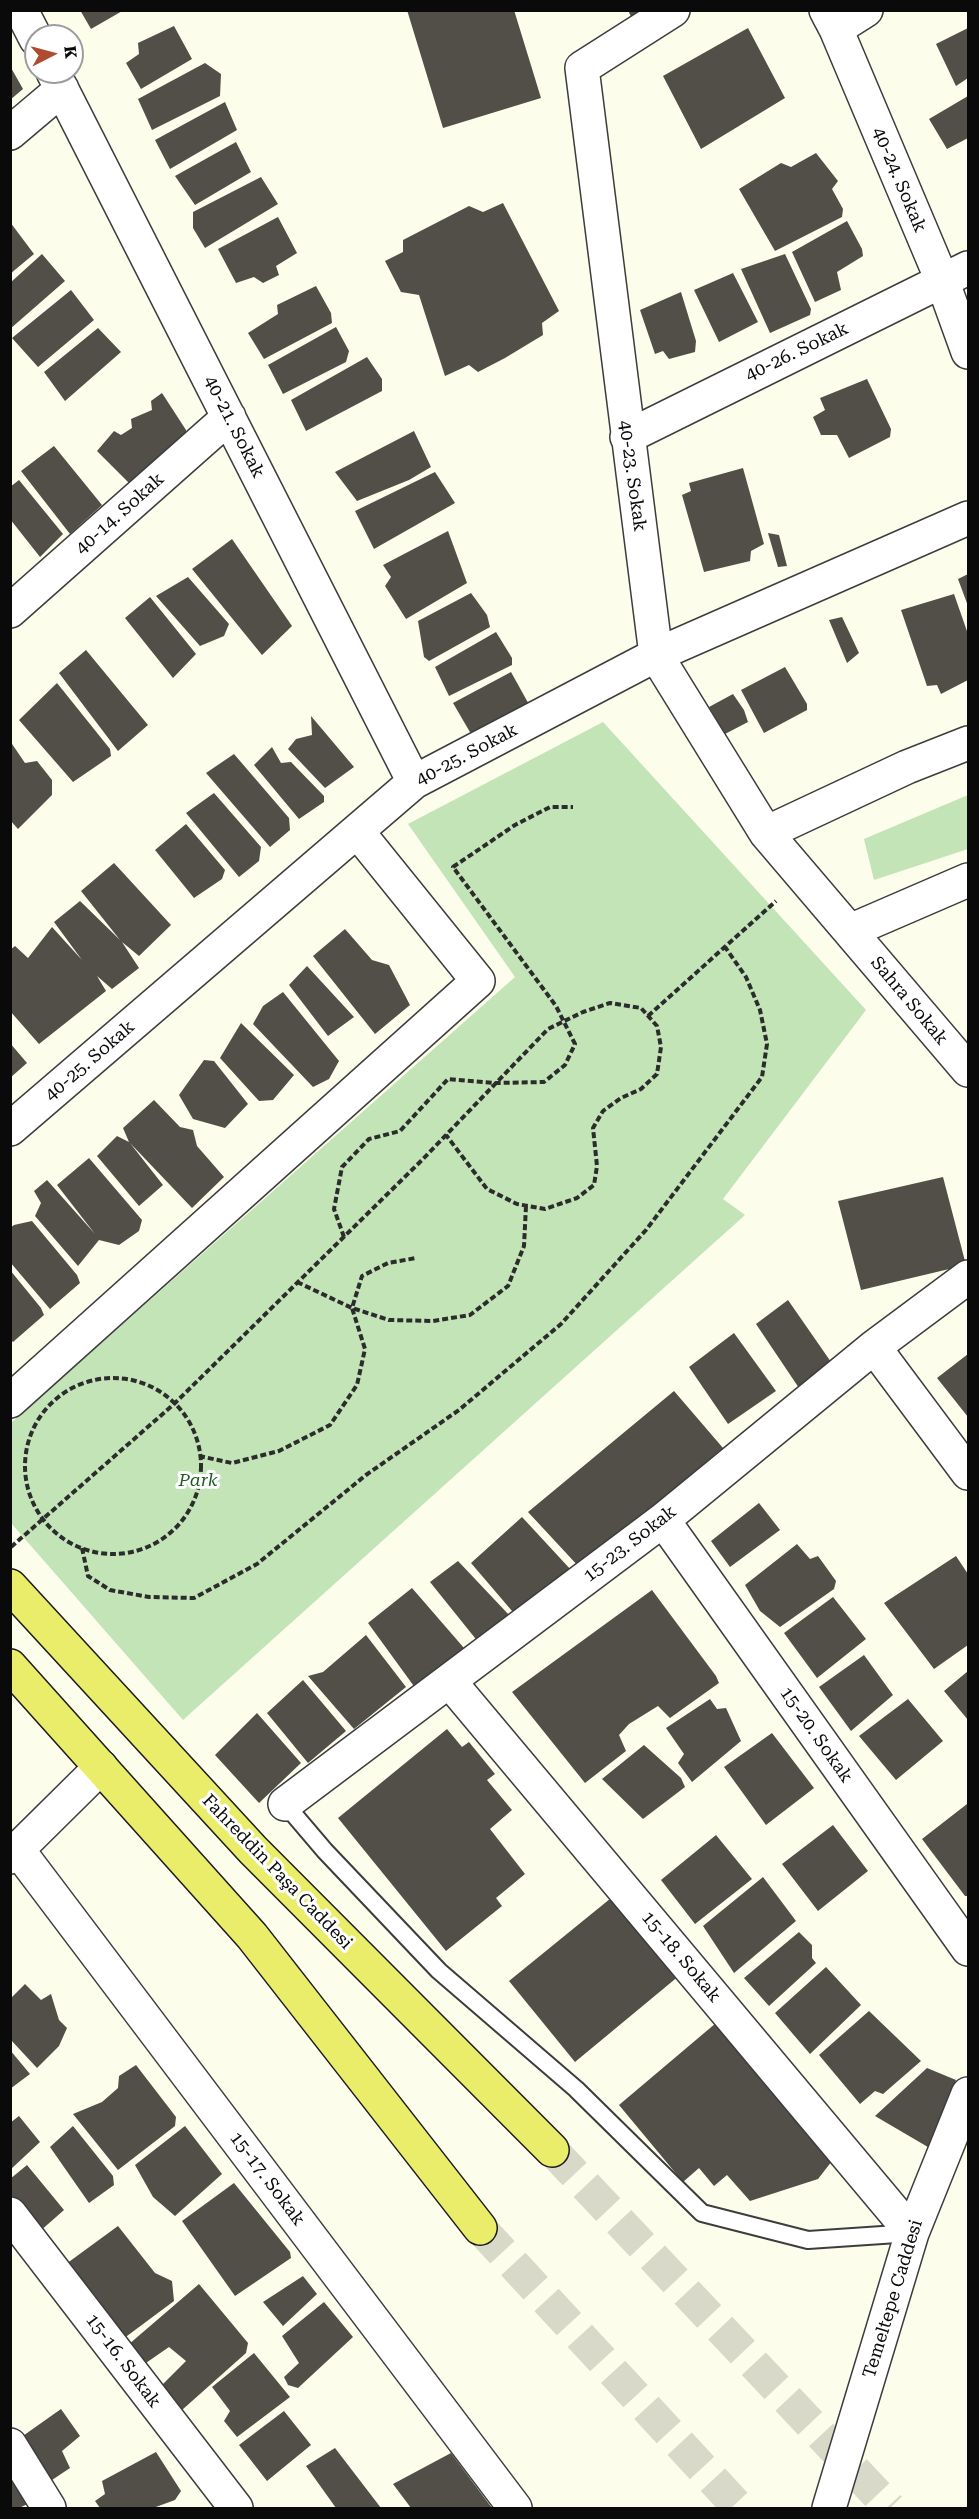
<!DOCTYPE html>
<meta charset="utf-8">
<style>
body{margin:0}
#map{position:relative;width:979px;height:2519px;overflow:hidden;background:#fcfdea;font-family:"Roboto Serif",serif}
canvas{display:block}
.frame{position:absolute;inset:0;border:12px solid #0a0a0a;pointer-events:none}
.north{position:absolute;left:24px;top:24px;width:60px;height:60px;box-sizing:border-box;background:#fff;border:2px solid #9d9d9d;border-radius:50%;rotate:84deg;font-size:16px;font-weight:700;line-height:24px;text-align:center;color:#0a0a0a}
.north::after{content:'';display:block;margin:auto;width:21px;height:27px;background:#ae4c2f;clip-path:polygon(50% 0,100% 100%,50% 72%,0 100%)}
</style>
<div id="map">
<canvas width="979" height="2519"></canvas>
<div class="frame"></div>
<div class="north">K</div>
</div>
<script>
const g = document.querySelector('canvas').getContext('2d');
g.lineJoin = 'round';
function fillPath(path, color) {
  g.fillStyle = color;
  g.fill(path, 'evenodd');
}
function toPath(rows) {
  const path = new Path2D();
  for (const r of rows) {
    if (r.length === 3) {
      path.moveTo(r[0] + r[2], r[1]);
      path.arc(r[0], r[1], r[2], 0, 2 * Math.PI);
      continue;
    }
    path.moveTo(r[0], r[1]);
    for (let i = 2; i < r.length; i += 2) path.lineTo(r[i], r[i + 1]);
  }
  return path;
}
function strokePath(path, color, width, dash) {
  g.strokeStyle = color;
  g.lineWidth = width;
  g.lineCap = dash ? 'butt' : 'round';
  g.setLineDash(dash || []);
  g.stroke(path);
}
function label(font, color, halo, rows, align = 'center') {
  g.font = font + ' "Roboto Serif",serif';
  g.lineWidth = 6;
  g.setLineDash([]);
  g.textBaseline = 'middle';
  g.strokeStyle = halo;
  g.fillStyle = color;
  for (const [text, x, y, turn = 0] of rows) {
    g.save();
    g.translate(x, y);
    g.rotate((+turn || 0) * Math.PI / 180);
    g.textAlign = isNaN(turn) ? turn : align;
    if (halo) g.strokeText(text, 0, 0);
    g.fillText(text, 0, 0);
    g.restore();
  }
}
fillPath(toPath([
 [603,722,866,1010,723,1199,745,1215,183,1720,11,1523,11,1423,515,977,408,824],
 [968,795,968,849,874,880,864,839]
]), '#c2e4b7');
fillPath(toPath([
 [80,10,124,10,91,29],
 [407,10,514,10,541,98,443,128],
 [628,10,647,10,632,19],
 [174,26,192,59,141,89,126,63,139,54,138,43],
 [748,28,785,98,701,149,663,76],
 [968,28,968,78,956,86,936,44],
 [205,63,221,74,220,96,152,130,138,99],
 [10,66,23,89,10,100],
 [968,96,968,138,947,149,929,119],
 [225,102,237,130,170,169,155,140],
 [236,142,251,172,195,205,175,176],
 [816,153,838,181,832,189,843,209,842,217,775,251,739,189,781,163,791,167],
 [261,177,278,204,205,248,193,228,193,212],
 [503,203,559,311,542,323,543,335,505,358,478,372,469,365,445,376,419,295,401,292,385,261,403,252,403,240,469,206,483,212],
 [278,217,297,253,276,266,279,275,263,283,254,277,236,283,218,249],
 [847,221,862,249,863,256,837,272,841,290,815,302,792,252],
 [10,222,34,254,10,274],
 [42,254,65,281,10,329,10,283],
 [785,254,811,309,810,315,770,333,741,269],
 [733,273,758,322,719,342,694,290],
 [316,286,331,313,332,323,264,359,248,333,278,314,277,305],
 [71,290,94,320,38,367,12,338],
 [681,292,696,341,695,352,669,359,663,351,655,354,640,310],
 [336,327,349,351,346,362,283,394,268,365],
 [98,328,121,352,65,401,44,372],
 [367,357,382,379,382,391,306,431,291,400],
 [867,379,891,429,890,437,849,458,837,435,821,435,813,417,825,410,820,398],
 [162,393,186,430,187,442,134,488,97,451,114,431,121,435,132,428,131,419,152,410,151,401],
 [414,431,431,467,409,480,357,501,335,472],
 [54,446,102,505,70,534,21,471],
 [743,468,764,544,751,551,750,561,704,572,682,495,691,491,689,483],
 [435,472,455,503,374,549,355,511],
 [19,480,63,534,40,557,10,519,10,487],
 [448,531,467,583,406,619,385,586,391,577,383,565],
 [768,533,779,535,787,566,778,567],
 [232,539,292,626,262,655,192,569],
 [968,574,968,606,958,579],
 [188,577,229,624,224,636,200,646,156,596],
 [471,593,487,615,490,627,429,661,424,657,418,621],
 [954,594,968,634,968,680,941,694,937,685,927,686,901,610],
 [150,597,196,654,173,678,125,618],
 [842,617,859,653,847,663,829,620],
 [496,632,512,658,512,665,449,696,435,667],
 [86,650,148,725,118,751,59,673],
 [785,667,807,704,807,710,764,733,741,690],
 [511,672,531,708,474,739,453,703],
 [57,683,110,749,111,756,73,782,19,720],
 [733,694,744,710,748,722,725,734,709,707],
 [311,716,354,767,325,788,288,749,296,739,312,735],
 [10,741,25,763,37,761,52,780,52,795,18,829,10,820],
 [272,747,281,763,291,762,324,796,324,802,299,819,254,765],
 [234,754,289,818,290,830,270,847,206,773],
 [214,793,261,847,259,861,239,877,186,813],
 [186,824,225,870,222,879,194,898,155,850],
 [114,863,171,925,139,956,122,942,139,968,112,989,97,976,106,991,39,1044,10,1011,10,950,15,946,28,958,52,927,82,960,54,922,80,901,120,940,81,891],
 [345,929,372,960,389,965,410,1005,375,1034,313,956],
 [307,966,354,1017,328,1036,289,985],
 [283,992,339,1061,329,1079,313,1087,253,1024,263,1006],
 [241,1023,294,1075,273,1100,259,1101,220,1058],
 [10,1043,27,1063,10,1078],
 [204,1060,214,1061,248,1104,225,1128,193,1119,179,1095],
 [154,1100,180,1127,193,1130,197,1146,224,1177,192,1208,130,1143,163,1185,139,1206,97,1156,117,1136,129,1142,123,1128],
 [89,1158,142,1220,139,1231,119,1245,99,1240,78,1266,35,1216,41,1203,34,1191,47,1180,95,1234,57,1185],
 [943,1177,966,1265,861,1290,838,1201],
 [32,1221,77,1275,80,1283,50,1309,10,1262,10,1228,14,1225],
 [10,1270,41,1308,44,1315,13,1342,10,1339],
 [788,1300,831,1362,799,1388,756,1324],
 [734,1333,776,1391,728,1424,689,1367],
 [968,1354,968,1417,937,1378],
 [674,1391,723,1448,580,1568,528,1512],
 [759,1503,780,1530,730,1567,711,1541],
 [522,1517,572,1571,518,1618,471,1563],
 [797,1544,810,1559,818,1556,836,1581,834,1589,780,1627,760,1611,745,1585],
 [956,1556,968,1574,968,1645,934,1669,884,1603],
 [458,1561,510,1616,479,1643,430,1582],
 [412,1588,464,1648,465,1654,416,1689,368,1623],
 [652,1590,716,1676,719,1683,670,1718,658,1706,629,1724,619,1735,626,1751,585,1783,512,1692],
 [833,1597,866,1639,817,1678,784,1633],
 [366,1635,406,1687,354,1729,308,1676,323,1672],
 [864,1655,893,1695,851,1731,819,1687],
 [968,1671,968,1720,944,1691],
 [303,1680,346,1731,308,1763,267,1713],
 [710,1699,717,1709,726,1708,741,1741,692,1782,678,1763,684,1754,666,1728],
 [908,1699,943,1741,896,1780,859,1736],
 [257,1713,301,1763,259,1803,215,1755],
 [447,1729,462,1747,469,1742,495,1774,487,1780,512,1810,490,1829,525,1874,496,1898,502,1906,446,1951,338,1818],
 [772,1733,814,1788,766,1825,724,1767],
 [644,1745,681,1778,685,1787,643,1819,602,1779],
 [967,1804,968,1805,968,1896,965,1896,922,1839],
 [833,1825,868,1871,818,1911,782,1864],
 [716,1835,752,1879,695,1924,661,1880],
 [763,1877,796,1921,734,1973,703,1926],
 [616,1894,680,1975,575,2062,509,1981],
 [799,1932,812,1945,812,1958,816,1963,769,2006,744,1978],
 [826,1967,861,2005,810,2054,775,2013],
 [25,1984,41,2000,51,1994,59,2020,67,2028,59,2046,37,2068,10,2039,10,1999],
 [869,2011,921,2061,883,2094,875,2091,860,2104,819,2055],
 [716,2023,832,2161,818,2179,750,2201,727,2175,714,2186,699,2168,683,2182,619,2105],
 [10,2050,30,2074,10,2089],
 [136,2065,176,2117,175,2126,118,2170,73,2114,102,2102,118,2088,119,2076],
 [927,2068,956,2080,933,2150,875,2116],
 [19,2116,40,2142,10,2170,10,2123],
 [73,2126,113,2176,114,2185,89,2203,50,2147],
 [185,2126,222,2174,175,2216,153,2197,135,2165],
 [27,2165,64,2210,39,2232,10,2195,10,2179],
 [234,2183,290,2252,291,2258,235,2296,182,2221],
 [118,2226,155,2273,172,2281,174,2301,123,2339,66,2264],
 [303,2276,317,2294,283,2326,263,2302],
 [199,2284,248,2343,246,2353,182,2410,161,2386,186,2361,169,2347,143,2365,128,2345],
 [324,2302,353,2337,298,2388,288,2385,284,2377,299,2363,282,2336],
 [254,2353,290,2397,237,2437,224,2421,230,2411,212,2387],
 [61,2409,80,2436,62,2451,70,2468,49,2482,20,2438],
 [284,2411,311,2445,267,2481,239,2445],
 [335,2448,381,2508,336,2508,306,2466],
 [156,2452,181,2491,175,2500,153,2508,100,2508,95,2501,105,2494,102,2481],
 [451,2453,492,2508,411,2508,393,2484],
 [10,2462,32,2502,19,2508,10,2508]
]), '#524f48');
strokePath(toPath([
 [552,2150,890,2508],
 [480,2228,739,2508]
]), '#d8d9c8', 33, [33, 16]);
const service = toPath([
 [285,1804,325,1851,439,1971,576,2089,702,2213,808,2240,912,2233]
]);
const minor = toPath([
 [21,10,36,39],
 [673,10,582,68,656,655,766,833,968,1070],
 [826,10,836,29,942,280,968,352],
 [836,29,866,10],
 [53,72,414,782],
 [10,133,62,89],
 [627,437,968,268],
 [10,611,229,417],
 [766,833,907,767,968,743],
 [850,931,968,880],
 [10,1129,414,782,656,655,968,518],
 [874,1347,968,1473],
 [10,1401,478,981,357,831],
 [663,1520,968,1949],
 [450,1682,912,2233],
 [285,1804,663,1520,874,1347,968,1277],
 [18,1850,515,2508],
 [10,1857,101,1767],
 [10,2214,236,2508],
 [10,2445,49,2508],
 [829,2508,912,2233,968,2094]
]);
const primary = toPath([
 [10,1586,253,1850,552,2150],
 [10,1666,252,1936,480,2228]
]);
strokePath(service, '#3d3d3d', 20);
strokePath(minor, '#3d3d3d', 36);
strokePath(primary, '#1b1b1b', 36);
strokePath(toPath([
 [648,1016,776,901],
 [344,1237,334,1209,342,1167,369,1139,400,1131,448,1079,496,1083,544,1082,565,1065,575,1044,556,1006,453,867,515,825,550,807,573,807],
 [297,1282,352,1308,389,1320,433,1321,470,1315,508,1286,524,1246,526,1206],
 [113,1466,88],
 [199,1456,232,1463,279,1451,330,1425,357,1385,365,1349,352,1308,362,1276,388,1263,416,1258],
 [11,1547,174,1404,422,1160,548,1029,583,1012,610,1003,641,1008,657,1026,661,1047,657,1074,641,1089,621,1098,603,1111,593,1128,597,1166,594,1185,577,1198,545,1209,517,1204,487,1189,446,1135],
 [82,1548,88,1576,110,1590,149,1597,194,1598,257,1564,366,1475,459,1410,561,1324,646,1230,762,1077,767,1044,760,1010,746,977,725,947]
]), '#2c2c2c', 4, [6, 3]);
strokePath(service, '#fff', 16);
strokePath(minor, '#fff', 33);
strokePath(primary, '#e9ed6a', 33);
label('18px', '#0a0a0a', '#fff', [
 ["40-24. Sokak",899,180,67],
 ["40-26. Sokak",797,352,-26],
 ["40-21. Sokak",234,427,63],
 ["40-23. Sokak",632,476,82],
 ["40-14. Sokak",120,514,-42],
 ["40-25. Sokak",467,755,-28],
 ["Sahra Sokak",909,1001,50],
 ["40-25. Sokak",90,1061,-41],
 ["15-23. Sokak",630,1544,-38],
 ["15-20. Sokak",816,1735,55],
 ["Fahreddin Paşa Caddesi",277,1872,46],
 ["15-18. Sokak",681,1957,50],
 ["15-17. Sokak",267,2179,53],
 ["Temeltepe Caddesi",893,2299,-73],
 ["15-16. Sokak",123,2361,53]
]);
label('italic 18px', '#215c25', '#fff', [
 ["Park",198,1481]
]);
</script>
